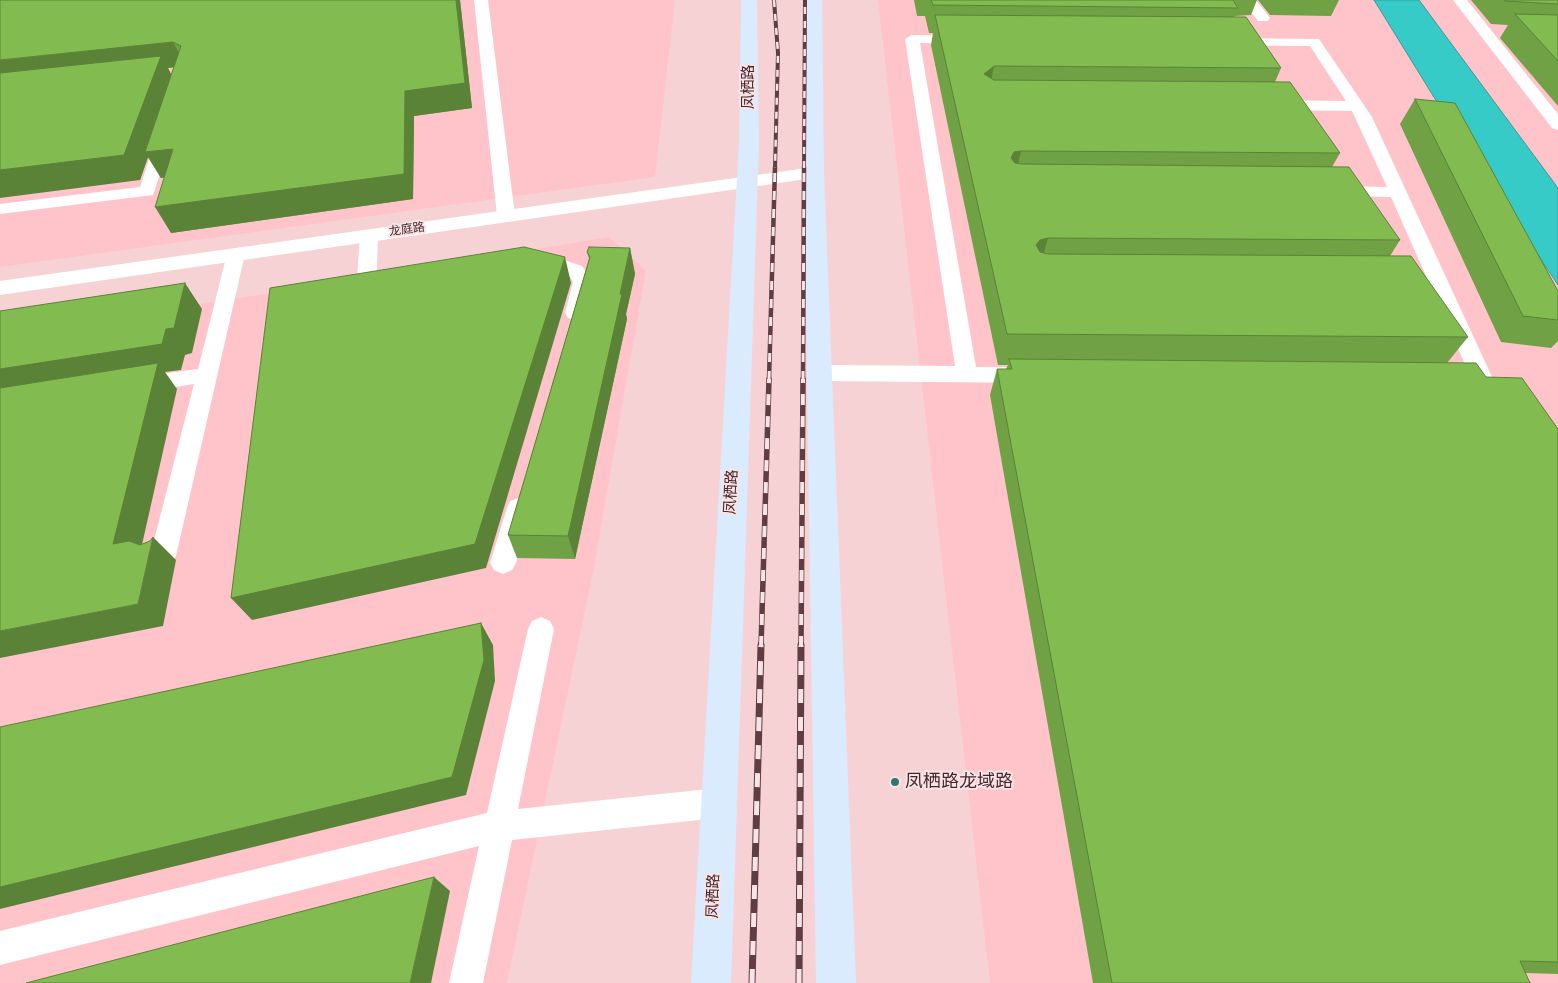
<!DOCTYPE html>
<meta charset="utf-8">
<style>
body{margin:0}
canvas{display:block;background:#f6d2d5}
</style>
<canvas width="1558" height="983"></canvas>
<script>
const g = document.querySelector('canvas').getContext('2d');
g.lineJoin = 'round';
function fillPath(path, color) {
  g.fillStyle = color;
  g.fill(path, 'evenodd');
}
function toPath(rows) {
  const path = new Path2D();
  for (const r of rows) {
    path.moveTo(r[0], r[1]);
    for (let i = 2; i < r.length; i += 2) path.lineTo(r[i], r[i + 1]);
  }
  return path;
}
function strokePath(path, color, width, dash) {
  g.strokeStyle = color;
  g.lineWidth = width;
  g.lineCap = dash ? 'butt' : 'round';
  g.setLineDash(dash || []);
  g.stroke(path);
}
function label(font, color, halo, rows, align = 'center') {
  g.font = font + ' "Sofia Sans Condensed","Noto Sans SC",sans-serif';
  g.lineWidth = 4;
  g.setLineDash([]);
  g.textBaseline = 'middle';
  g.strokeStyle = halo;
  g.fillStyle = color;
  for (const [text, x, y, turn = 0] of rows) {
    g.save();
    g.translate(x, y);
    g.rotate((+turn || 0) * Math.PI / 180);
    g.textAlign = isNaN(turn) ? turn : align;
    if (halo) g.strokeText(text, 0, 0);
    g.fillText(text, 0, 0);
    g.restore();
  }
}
fillPath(toPath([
 [0,0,675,0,655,177,0,267],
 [878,0,1374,0,1558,282,1558,983,990,983],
 [1419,0,1558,0,1558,188],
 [609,237,646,270,593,572,507,983,0,983,0,333,259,295]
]), '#ffc4ca');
const water = toPath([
 [1374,0,1419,0,1558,188,1558,285,1445,115,1374,0]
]);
fillPath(water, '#36cbc7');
strokePath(water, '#3b9a98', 1);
fillPath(toPath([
 [474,0,488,0,515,216,512,220,506,221,500,220,497,216,474,0],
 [1242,0,1256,0,1270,18,1268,21,1258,21,1242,0],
 [1453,0,1467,0,1558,114,1558,130,1552,128,1453,0],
 [912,35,1319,39,1372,117,1493,379,1490,384,1482,387,819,381,811,378,808,373,811,368,819,365,955,366,905,39,912,35],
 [920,43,1310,46,1346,101,1274,100,1266,105,1274,110,1352,111,1387,187,1333,186,1327,187,1324,191,1327,195,1333,196,1391,197,1468,371,976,367,920,43],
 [164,133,172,138,153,195,0,214,0,204,140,187,156,138,164,133],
 [369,230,376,232,378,236,376,291,373,295,366,297,359,295,356,291,360,236,362,232,369,230],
 [236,248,243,250,245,254,176,556,172,563,163,566,154,563,150,556,194,384,139,393,131,390,128,385,131,380,139,377,198,369,227,254,229,250,236,248],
 [555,257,582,266,593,282,582,318,575,320,568,318,565,313,573,282,568,274,553,269,536,270,529,268,527,264,529,260,536,258,555,257],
 [519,498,528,501,531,508,516,563,512,570,503,574,494,570,490,563,507,508,510,501,519,498],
 [541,617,550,621,554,629,518,809,718,788,729,792,733,803,729,814,718,818,512,840,483,983,449,983,479,846,0,965,0,931,487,813,528,629,532,621,541,617]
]), '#fff');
fillPath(toPath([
 [814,167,821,169,824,173,821,177,0,295,0,281,814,167]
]), '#fff');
fillPath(toPath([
 [741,0,757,0,759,142,731,983,691,983,739,142,741,0],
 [806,0,822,0,824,173,856,983,816,983,804,173,806,0]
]), '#dbebfe');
const railFar3 = toPath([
 [774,0,778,53,775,168],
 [804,168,805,0]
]);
const railFar2 = toPath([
 [769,380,775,167],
 [803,380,804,167]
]);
const railFar1 = toPath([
 [761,647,769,379],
 [801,647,803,379]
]);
const rail = toPath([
 [752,983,761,645],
 [799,983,801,645]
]);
strokePath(railFar3, '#5f3d41', 4);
strokePath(railFar2, '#5f3d41', 4.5);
strokePath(railFar1, '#5f3d41', 5.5);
strokePath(rail, '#5f3d41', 7);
strokePath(railFar3, '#f7e4e6', 2.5, [7]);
strokePath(railFar2, '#f7e4e6', 3, [9]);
strokePath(railFar1, '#f7e4e6', 4, [11]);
strokePath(rail, '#f7e4e6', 5, [14]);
fillPath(toPath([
 [0,0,460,0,472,108,414,116,413,199,171,233,164,177,161,178,148,157,140,180],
 [174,67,171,75,168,68],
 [914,0,1257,0,1251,15,1235,16,1234,17,1281,68,1275,82,1340,153,1332,167,1400,240,1390,256,1468,337,1447,363,1486,377,1558,429,1558,974,1525,973,1530,983,1093,983,990,395,997,369,1006,369,1008,365,998,365,931,45,933,33,929,33,925,16,917,16],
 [1258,0,1339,0,1331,16,1270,15],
 [1471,0,1558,0,1558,106,1500,38,1508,25,1491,24],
 [1415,99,1558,291,1558,341,1551,348,1501,342,1400,124],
 [630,248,635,274,626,314,627,319,575,559,517,558,508,535,589,259,587,252]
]), '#70a145');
fillPath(toPath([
 [456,0,460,0,472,108,414,116,413,199,171,233,155,207,405,91],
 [173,42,186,66,168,68,174,80,173,149,188,174,161,178,148,157,140,180,0,198,0,60],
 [994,66,988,97,984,74],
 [1021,151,1014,182,1011,158,1014,152],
 [1048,238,1039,270,1036,245,1040,240],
 [630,248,635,274,626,314,627,319,575,559,568,536],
 [565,257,571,283,486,568,252,620,231,598],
 [185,283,202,309,192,353,185,355,181,370,165,372,177,389,137,567,113,544,0,399,0,369,166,329],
 [153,537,176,560,163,626,0,658,0,631,138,604],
 [481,623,493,645,495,681,466,795,0,909,0,887],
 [434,877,450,891,431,983,410,983]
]), '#5b8338');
const building = toPath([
 [0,0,456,0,465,83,405,91,404,174,155,207,173,149,145,152,181,46,173,42,0,60,0,0],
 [931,0,1233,0,1238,8,933,5,931,0],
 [1505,0,1558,0,1558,4,1505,1,1505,0],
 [1515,14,1558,15,1558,61,1515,14],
 [935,15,1246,17,1281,68,994,66,984,74,994,80,1290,82,1340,153,1021,151,1014,152,1011,158,1015,163,1022,164,1349,167,1400,240,1048,238,1040,240,1036,245,1040,252,1048,254,1411,256,1468,337,1007,334,935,15],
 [161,56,124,155,0,170,0,73,161,56],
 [1415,99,1455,103,1558,291,1558,320,1523,316,1415,99],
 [524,247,565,257,475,544,231,598,270,288,524,247],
 [589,247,630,248,620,294,622,294,568,536,508,535,590,257,587,252,589,247],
 [185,283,174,328,166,329,162,344,0,369,0,311,185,283],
 [1009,359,1476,363,1486,377,1522,378,1558,429,1558,962,1520,961,1530,983,1112,983,997,369,1012,369,1009,359],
 [158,363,113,544,129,541,140,545,150,541,153,537,138,604,0,631,0,388,158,363],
 [481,623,484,660,452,777,0,887,0,727,481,623],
 [434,877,410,983,26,983,434,877]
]);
fillPath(building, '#82bb50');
strokePath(building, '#5b8338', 1);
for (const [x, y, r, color] of [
 [895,782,5,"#2c7674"]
]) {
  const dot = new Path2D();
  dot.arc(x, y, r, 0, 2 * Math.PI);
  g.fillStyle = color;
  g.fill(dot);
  strokePath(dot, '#f7e4e6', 2);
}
label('12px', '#48262a', '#f7e4e6', [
 ["龙庭路",407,230,-8]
]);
label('15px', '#48262a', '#f7e4e6', [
 ["凤栖路",749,87,-90],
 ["凤栖路",732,492,-87],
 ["凤栖路",714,896,-88]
]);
label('18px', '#48262a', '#f7e4e6', [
 ["凤栖路龙域路",905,782]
], 'left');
</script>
